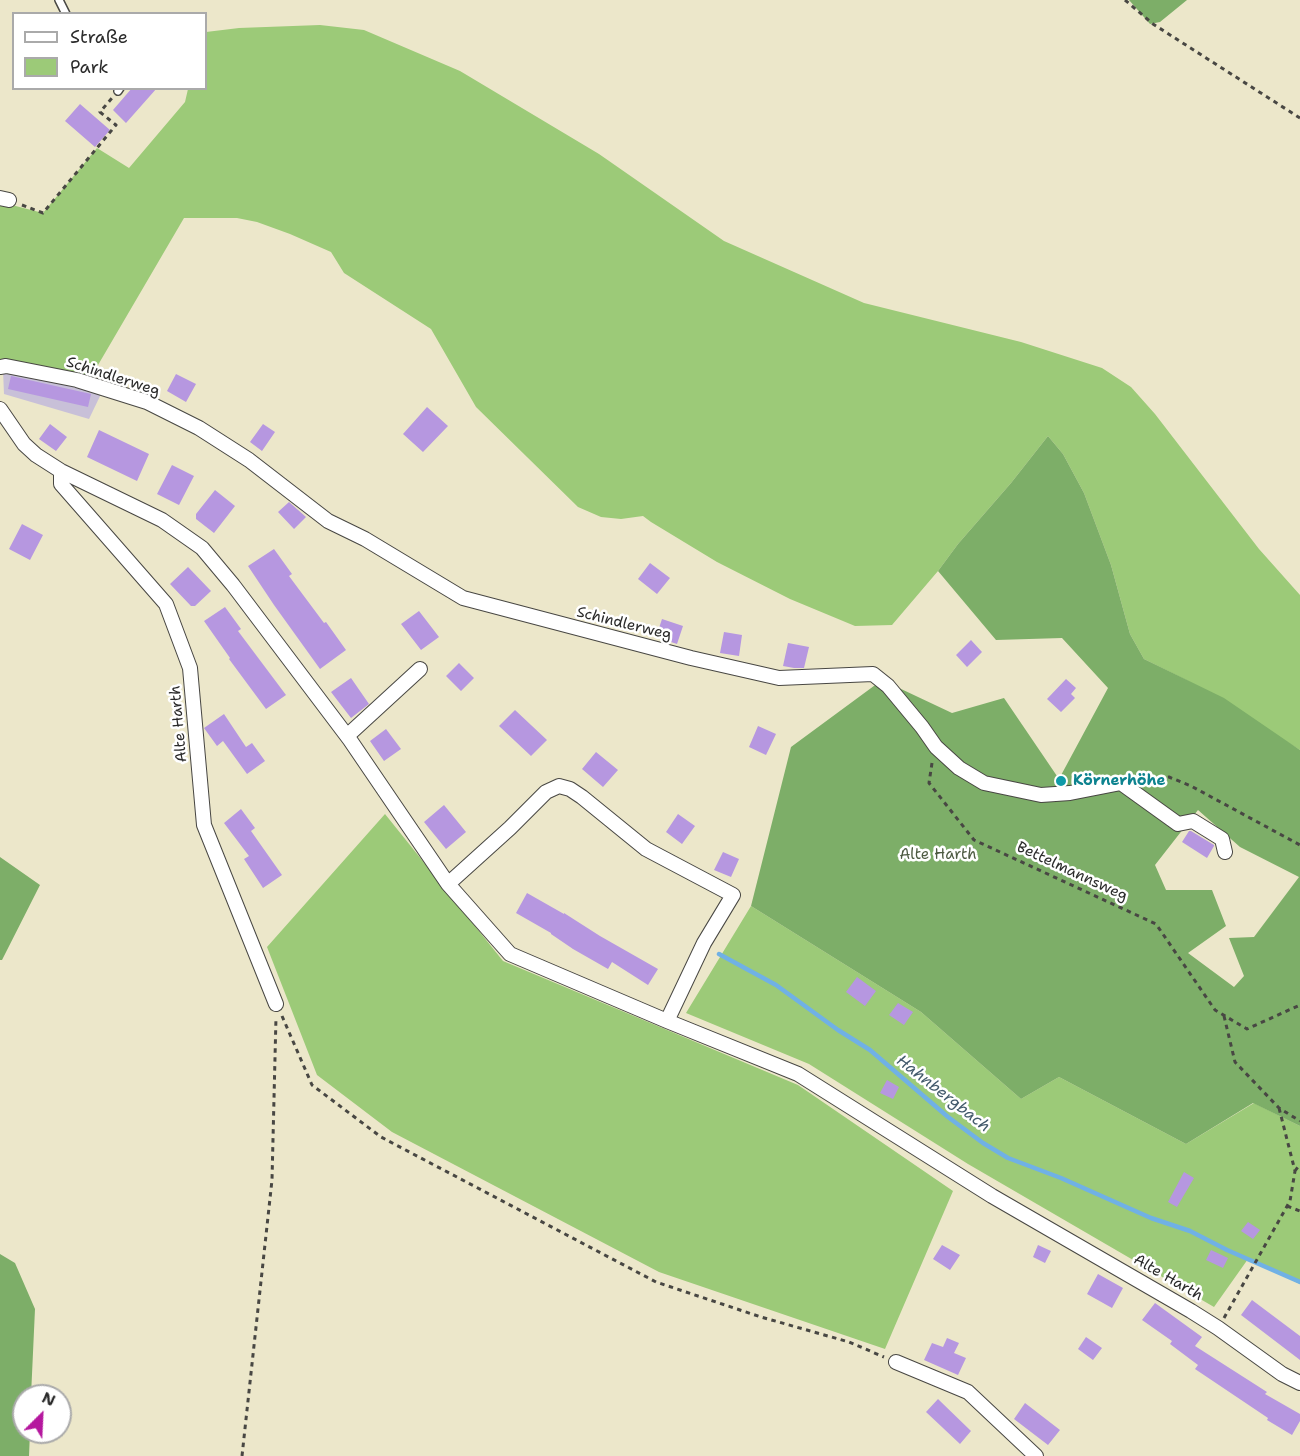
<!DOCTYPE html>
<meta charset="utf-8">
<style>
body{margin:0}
#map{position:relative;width:1300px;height:1456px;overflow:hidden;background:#ece7ca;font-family:"Shantell Sans",sans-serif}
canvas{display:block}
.legend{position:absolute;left:12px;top:12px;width:195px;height:78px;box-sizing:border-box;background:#fff;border:2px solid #aaa;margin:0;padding:8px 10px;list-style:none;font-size:18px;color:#2b2b2b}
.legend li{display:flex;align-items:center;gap:12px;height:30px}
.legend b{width:30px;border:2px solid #aaa}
.north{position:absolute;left:12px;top:1384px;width:60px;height:60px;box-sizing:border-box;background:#fff;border:2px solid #aaa;border-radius:50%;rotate:24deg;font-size:16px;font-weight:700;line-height:24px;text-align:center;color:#2b2b2b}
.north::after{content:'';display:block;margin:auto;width:21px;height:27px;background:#b5179e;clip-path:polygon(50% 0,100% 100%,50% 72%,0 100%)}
</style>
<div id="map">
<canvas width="1300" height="1456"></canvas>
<ul class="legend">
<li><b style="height:8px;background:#fff"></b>Straße</li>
<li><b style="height:16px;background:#9cca78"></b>Park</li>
</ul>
<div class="north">N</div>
</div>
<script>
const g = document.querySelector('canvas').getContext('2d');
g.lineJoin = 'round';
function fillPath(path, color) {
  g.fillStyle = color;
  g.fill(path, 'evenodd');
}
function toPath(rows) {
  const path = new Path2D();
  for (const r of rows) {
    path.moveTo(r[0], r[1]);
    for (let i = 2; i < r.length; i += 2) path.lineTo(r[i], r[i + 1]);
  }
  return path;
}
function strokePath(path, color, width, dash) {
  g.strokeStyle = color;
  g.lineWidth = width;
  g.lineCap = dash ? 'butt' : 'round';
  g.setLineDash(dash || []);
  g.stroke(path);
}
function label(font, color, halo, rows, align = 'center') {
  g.font = font + ' "Shantell Sans",sans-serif';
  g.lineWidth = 5;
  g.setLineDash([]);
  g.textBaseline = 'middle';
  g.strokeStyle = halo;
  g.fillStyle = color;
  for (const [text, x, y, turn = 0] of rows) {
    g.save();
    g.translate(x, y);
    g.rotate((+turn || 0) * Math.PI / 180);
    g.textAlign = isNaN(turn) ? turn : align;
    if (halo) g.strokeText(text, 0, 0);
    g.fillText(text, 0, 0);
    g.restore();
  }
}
fillPath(toPath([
 [3,370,101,394,89,419,4,394]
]), '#c8c0d8');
fillPath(toPath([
 [320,25,364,30,460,71,599,154,724,241,864,303,1021,342,1102,368,1131,387,1155,414,1259,549,1300,595,1300,750,1186,680,1144,659,1130,634,1111,565,1084,493,1063,454,1048,436,1011,483,958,544,938,571,892,625,855,626,790,599,717,562,651,522,643,516,621,519,601,517,578,507,476,407,431,329,344,273,331,252,290,234,257,222,237,218,184,218,91,377,5,359,0,359,0,202,43,213,97,148,129,168,185,102,188,89,206,88,206,32,239,28],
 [385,814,503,961,798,1085,953,1191,885,1349,659,1272,392,1132,317,1075,267,947],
 [751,906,921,1012,1021,1099,1059,1077,1186,1144,1254,1103,1300,1126,1300,1284,1248,1259,1214,1307,968,1164,809,1064,686,1013]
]), '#9cca78');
fillPath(toPath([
 [1129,0,1187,0,1160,22,1150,24],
 [1048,436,1063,454,1084,493,1111,565,1130,634,1144,659,1224,698,1300,750,1300,1126,1253,1103,1186,1144,1059,1077,1021,1099,921,1012,751,906,791,747,882,680,952,713,1004,698,1059,779,1108,688,1062,638,996,640,938,571,958,544,1011,483],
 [1198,810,1240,847,1299,877,1254,937,1229,938,1244,976,1234,987,1188,953,1226,926,1212,890,1166,890,1155,865],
 [0,857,40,885,2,960,0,960],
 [0,1254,15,1263,35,1309,31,1396,24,1396,24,1432,30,1432,29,1456,0,1456]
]), '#7dae68');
strokePath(toPath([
 [719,954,776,985,838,1030,870,1050,948,1117,983,1143,1008,1158,1061,1178,1151,1218,1190,1231,1227,1250,1300,1282]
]), '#70b1e5', 4.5);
fillPath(toPath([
 [132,88,157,88,126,123,113,110],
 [80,104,110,130,95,147,65,121],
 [176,374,196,384,186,402,167,391],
 [11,376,91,394,88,407,8,389],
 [427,407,448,426,423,452,403,434],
 [50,424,67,437,56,451,39,439],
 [263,424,275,432,262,451,250,442],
 [99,430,149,454,137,481,87,457],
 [172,465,194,476,179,505,157,494],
 [215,490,235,506,214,533,196,519,196,514],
 [289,502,306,517,294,529,278,512],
 [22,524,43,535,30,560,9,549],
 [274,549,292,574,289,576,324,623,326,622,346,650,320,669,274,605,248,566],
 [650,563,670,578,657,594,638,579],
 [188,567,211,591,195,606,191,606,170,584],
 [225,607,241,629,238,631,286,695,266,709,229,659,230,658,204,621],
 [419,611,439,637,421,650,401,624],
 [662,619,683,626,677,644,656,637],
 [724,632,742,635,739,656,720,653],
 [971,640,982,652,967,667,956,655],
 [788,643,809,647,804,668,794,668,783,666],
 [459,663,474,678,461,691,446,676],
 [351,678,369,704,351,718,331,692],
 [1066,679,1076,688,1071,694,1075,698,1061,712,1047,699],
 [515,710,547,740,531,756,499,726],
 [224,714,246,747,252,743,265,761,247,774,223,741,217,746,204,728],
 [758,726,776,734,766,755,749,747],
 [386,729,401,749,384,761,370,741],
 [596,752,618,770,603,787,582,769],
 [444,805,466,832,446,849,424,822],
 [241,809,255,828,251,831,282,875,263,888,244,859,249,856,224,823],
 [678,814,695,826,682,844,666,832],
 [1189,831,1191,831,1214,845,1214,846,1207,858,1182,842],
 [723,852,739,859,731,877,714,870],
 [527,893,564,914,564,913,600,936,658,969,648,985,612,962,608,969,573,949,551,934,551,933,516,913],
 [857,977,876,991,865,1006,846,992],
 [898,1003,913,1012,904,1025,889,1015],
 [887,1080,899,1087,893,1099,880,1093],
 [1184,1172,1194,1178,1177,1207,1168,1202],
 [1248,1222,1260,1230,1253,1239,1241,1231],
 [942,1245,960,1255,950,1270,933,1259],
 [1038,1245,1051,1251,1045,1263,1033,1257],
 [1211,1250,1228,1258,1223,1268,1206,1260],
 [1098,1274,1123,1288,1112,1308,1087,1294],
 [1252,1300,1300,1336,1300,1360,1241,1315],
 [1155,1303,1202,1337,1195,1346,1267,1392,1265,1394,1300,1414,1300,1421,1292,1435,1267,1420,1268,1418,1195,1369,1198,1365,1170,1344,1172,1341,1142,1320],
 [1086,1337,1102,1348,1093,1360,1078,1349],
 [947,1338,959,1343,954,1353,966,1358,958,1375,924,1360,932,1343,943,1347],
 [938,1399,971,1431,960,1444,926,1412],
 [1025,1403,1060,1430,1048,1445,1014,1419]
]), '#b697e0');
const lane = toPath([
 [59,0,66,14],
 [118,91,120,88]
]);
const street = toPath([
 [0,198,9,200],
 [0,367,6,366,77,380,147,402,199,428,249,460,328,521,365,539,463,598,691,658,779,678,873,674,888,686,922,727,936,747,959,768,984,783,1041,795,1070,793,1121,783,1178,824,1193,821,1222,839,1225,852],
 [0,409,24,444,36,455,61,471,162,520,202,548,233,585,350,740,448,884,510,954,667,1021,798,1074,992,1196,1191,1311,1218,1328,1282,1374,1300,1383],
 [61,471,61,484,166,604,190,668,204,825,276,1004],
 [347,736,420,669],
 [448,884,510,828,546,792,559,786,570,789,582,797,646,849,733,895,704,943,667,1021],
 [896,1362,968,1392,1036,1456]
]);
strokePath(lane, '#484743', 10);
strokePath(street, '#484743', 16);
strokePath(toPath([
 [1125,0,1153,24,1300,118],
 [22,205,43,213,116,125,100,112,112,98],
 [932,763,929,783,974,840,1156,924,1215,1010,1247,1029,1300,1005],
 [1141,780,1169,777,1191,786,1300,845],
 [282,1016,312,1085,381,1137,656,1282,761,1317,849,1342,884,1357],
 [1224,1016,1235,1062,1279,1108,1300,1121],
 [1295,1171,1300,1164],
 [1287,1206,1300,1211],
 [1224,1318,1290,1201,1295,1171,1279,1108],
 [242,1456,272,1180,276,1017]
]), '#484743', 3, [4.5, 4.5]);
strokePath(lane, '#fff', 7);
strokePath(street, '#fff', 14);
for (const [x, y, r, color] of [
 [1061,781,6,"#0f9aa8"]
]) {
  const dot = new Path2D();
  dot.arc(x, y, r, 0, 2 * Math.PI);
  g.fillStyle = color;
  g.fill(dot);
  strokePath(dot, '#fff', 2);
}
label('15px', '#2b2b2b', '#fff', [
 ["Schindlerweg",113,377,18],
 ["Schindlerweg",624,624,14],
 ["Alte Harth",179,724,-95],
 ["Bettelmannsweg",1072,872,25],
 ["Alte Harth",1168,1278,30]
]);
label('bold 15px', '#0d838f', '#fff', [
 ["Körnerhöhe",1073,781]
], 'left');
label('15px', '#4d5b42', '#fff', [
 ["Alte Harth",938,855]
]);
label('italic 16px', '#435a6c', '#fff', [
 ["Hahnbergbach",943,1094,38]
]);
</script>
